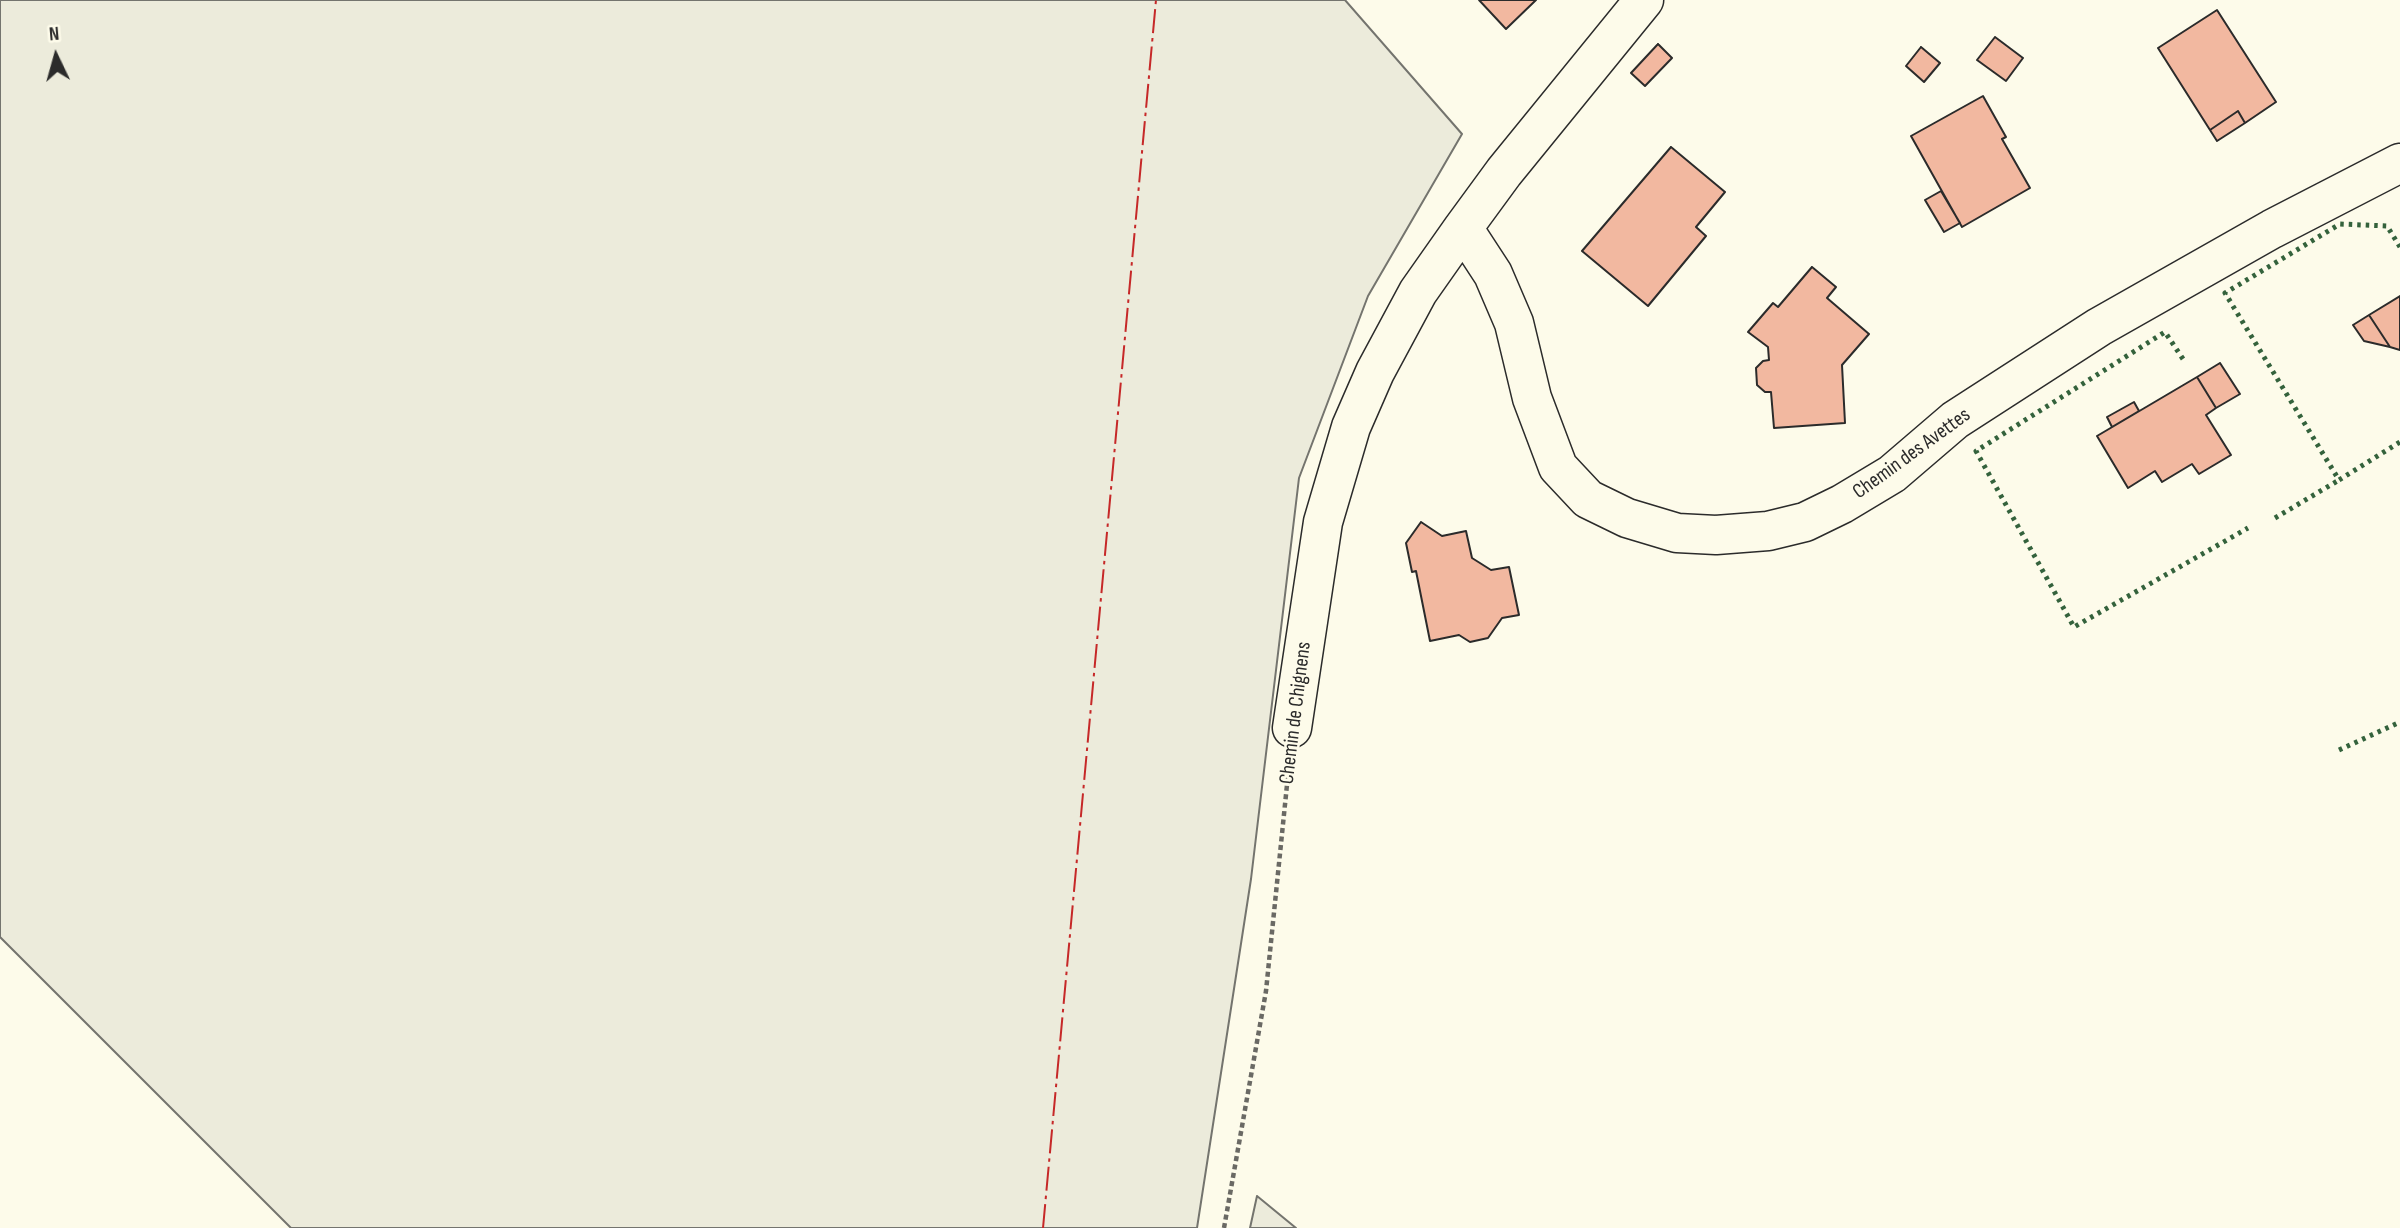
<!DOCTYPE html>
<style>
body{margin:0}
#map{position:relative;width:2400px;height:1228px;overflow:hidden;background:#fdfbea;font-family:"Sofia Sans Condensed",sans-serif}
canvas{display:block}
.north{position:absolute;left:21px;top:21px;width:70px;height:70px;-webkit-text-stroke:5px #fdfbea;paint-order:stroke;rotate:355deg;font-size:19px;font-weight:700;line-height:28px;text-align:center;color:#2b2b2b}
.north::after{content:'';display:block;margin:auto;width:24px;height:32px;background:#2b2b2b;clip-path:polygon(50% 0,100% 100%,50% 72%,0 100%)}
</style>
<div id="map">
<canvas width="2400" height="1228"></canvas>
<div class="north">N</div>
</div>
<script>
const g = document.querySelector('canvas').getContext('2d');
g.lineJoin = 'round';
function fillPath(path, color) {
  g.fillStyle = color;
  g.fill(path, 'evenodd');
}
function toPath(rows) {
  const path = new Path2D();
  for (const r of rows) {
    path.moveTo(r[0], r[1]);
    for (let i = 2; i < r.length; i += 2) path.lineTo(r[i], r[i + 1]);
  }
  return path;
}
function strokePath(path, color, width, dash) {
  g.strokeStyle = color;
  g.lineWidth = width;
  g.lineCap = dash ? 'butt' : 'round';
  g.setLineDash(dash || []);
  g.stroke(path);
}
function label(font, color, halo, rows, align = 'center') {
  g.font = font + ' "Sofia Sans Condensed",sans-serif';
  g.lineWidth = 5;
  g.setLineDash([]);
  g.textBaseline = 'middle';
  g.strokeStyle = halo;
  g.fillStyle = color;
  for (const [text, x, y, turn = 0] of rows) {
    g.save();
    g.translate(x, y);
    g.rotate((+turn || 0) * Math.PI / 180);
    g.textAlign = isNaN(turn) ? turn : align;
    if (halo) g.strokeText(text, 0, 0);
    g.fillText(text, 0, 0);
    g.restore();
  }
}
const green = toPath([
 [0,0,1345,0,1462,134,1368,296,1299,478,1251,879,1197,1228,291,1228,0,937,0,0],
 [1257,1196,1296,1228,1250,1228,1257,1196]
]);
fillPath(green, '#ecebdb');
strokePath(green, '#74746e', 2);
const building = toPath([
 [1479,0,1536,0,1506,29,1479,0],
 [2217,10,2276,102,2245,123,2238,111,2210,130,2158,48,2217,10],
 [1995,37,2023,58,2006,81,1977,60,1995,37],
 [1658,44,1672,58,1645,86,1631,73,1658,44],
 [1921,47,1940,63,1924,82,1906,66,1921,47],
 [1983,96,2006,137,2002,139,2030,188,1962,227,1911,136,1983,96],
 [2238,111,2245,123,2217,141,2210,130,2238,111],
 [1671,147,1725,192,1696,227,1706,236,1648,306,1582,251,1671,147],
 [1941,191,1960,223,1944,232,1925,200,1941,191],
 [1812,267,1836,287,1827,298,1869,334,1842,365,1845,423,1774,428,1771,392,1765,392,1757,385,1756,368,1763,361,1769,360,1768,347,1748,332,1773,303,1778,307,1812,267],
 [2400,296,2400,350,2390,347,2369,315,2400,296],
 [2369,315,2390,347,2364,341,2353,325,2369,315],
 [2220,363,2240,394,2216,408,2197,377,2220,363],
 [2197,377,2216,408,2206,415,2231,455,2199,474,2192,464,2162,482,2155,471,2128,488,2097,436,2197,377],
 [2134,402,2139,411,2112,427,2107,417,2134,402],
 [1421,522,1442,536,1466,531,1472,558,1491,570,1509,567,1519,615,1502,618,1488,638,1470,642,1459,635,1430,641,1416,571,1412,572,1406,543,1421,522]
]);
fillPath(building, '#f2b8a0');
strokePath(building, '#2b2b2b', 2);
const minor = toPath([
 [1644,0,1504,172,1463,228,1493,274,1514,323,1532,398,1558,467,1588,499,1627,518,1677,533,1716,535,1768,531,1805,522,1842,504,1892,474,1955,420,2099,327,2272,229,2400,163],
 [1292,728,1323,522,1351,427,1375,372,1418,292,1463,228]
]);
strokePath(minor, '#2b2b2b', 41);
strokePath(toPath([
 [1224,1228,1266,991,1288,775]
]), '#6a6964', 4.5, [5, 3.5]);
strokePath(minor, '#fdfbea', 38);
strokePath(toPath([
 [2400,247,2387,226,2340,224,2225,293,2339,480,2400,442],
 [2183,359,2165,332,1976,451,2074,627,2248,528],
 [2275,518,2339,480],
 [2339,750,2400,722]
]), '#34623c', 5, [3.5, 5]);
strokePath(toPath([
 [1043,1228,1156,0]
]), '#c62828', 2, [24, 5, 3.5, 5]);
label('21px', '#2b2b2b', '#fdfbea', [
 ["Chemin des Avettes",1912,454,-36],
 ["Chemin de Chignens",1296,713,-83]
]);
</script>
